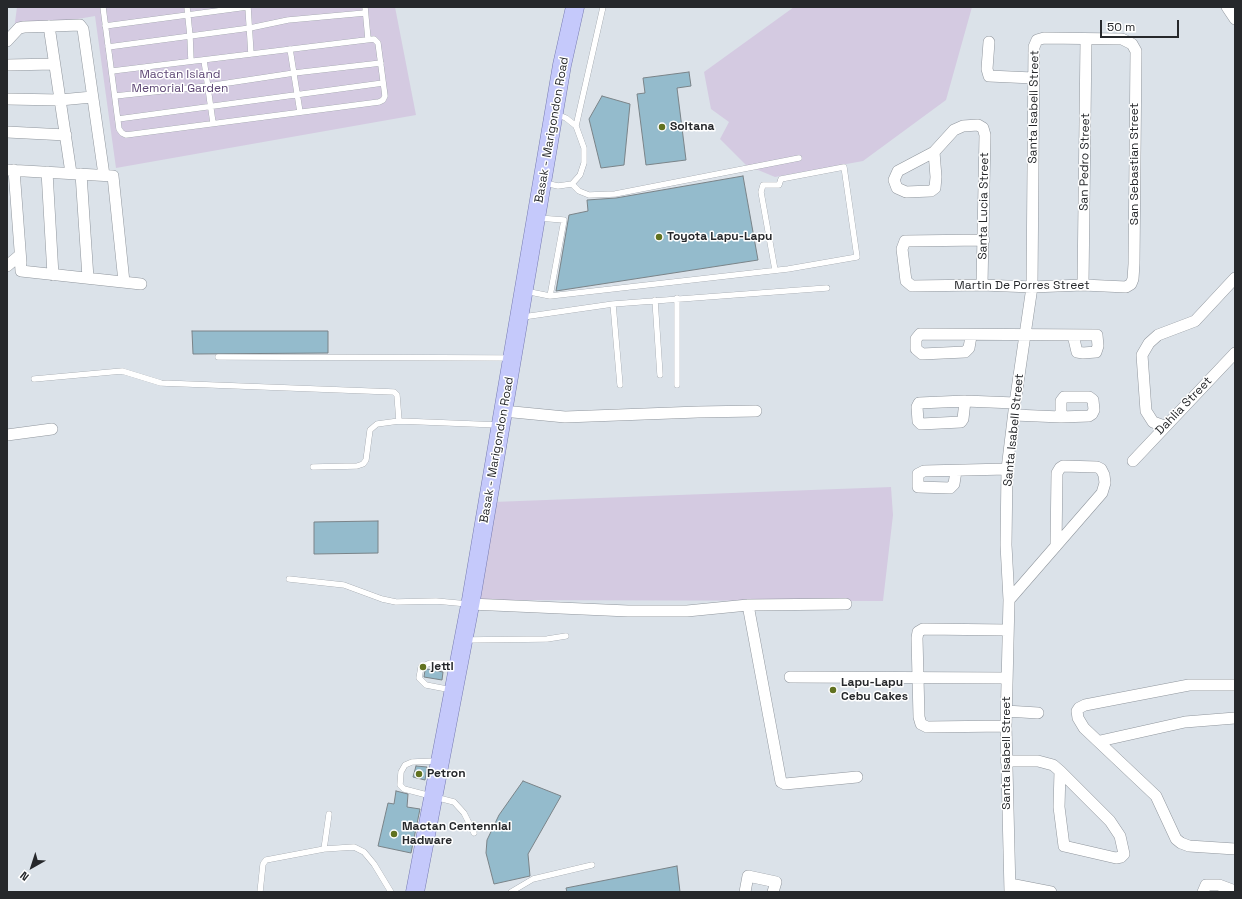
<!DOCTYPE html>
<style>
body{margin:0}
#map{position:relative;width:1242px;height:899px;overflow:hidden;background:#dbe2e9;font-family:"Space Grotesk",sans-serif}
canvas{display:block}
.frame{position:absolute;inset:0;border:8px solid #26282b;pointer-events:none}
.north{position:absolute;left:12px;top:847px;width:40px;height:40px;-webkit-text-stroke:3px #fff;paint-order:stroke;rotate:219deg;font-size:11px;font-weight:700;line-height:16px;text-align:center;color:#26282b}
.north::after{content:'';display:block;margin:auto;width:14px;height:18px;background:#26282b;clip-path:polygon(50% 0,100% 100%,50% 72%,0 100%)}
.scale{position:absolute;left:1100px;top:20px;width:79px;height:18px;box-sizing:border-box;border:2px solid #26282b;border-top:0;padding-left:5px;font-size:12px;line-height:14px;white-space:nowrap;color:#26282b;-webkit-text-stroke:3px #fff;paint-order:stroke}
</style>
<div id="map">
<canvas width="1242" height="899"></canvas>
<div class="frame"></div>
<div class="north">N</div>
<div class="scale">50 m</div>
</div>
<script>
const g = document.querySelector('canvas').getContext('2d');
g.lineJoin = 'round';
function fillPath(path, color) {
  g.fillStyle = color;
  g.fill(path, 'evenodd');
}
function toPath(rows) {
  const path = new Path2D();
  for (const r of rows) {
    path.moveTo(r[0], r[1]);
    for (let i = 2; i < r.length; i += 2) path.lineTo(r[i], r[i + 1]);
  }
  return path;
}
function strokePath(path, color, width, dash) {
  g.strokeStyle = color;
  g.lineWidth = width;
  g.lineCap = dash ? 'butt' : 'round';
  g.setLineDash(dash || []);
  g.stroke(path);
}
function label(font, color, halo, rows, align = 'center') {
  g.font = font + ' "Space Grotesk",sans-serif';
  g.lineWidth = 3;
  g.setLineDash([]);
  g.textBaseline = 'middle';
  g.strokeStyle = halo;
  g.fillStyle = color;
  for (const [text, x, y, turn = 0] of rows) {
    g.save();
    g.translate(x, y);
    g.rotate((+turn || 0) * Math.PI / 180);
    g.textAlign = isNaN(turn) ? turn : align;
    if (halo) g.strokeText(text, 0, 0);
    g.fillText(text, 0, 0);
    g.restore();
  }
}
fillPath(toPath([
 [17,7,395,7,416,115,116,168,95,16,14,30],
 [794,7,972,7,946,100,863,161,775,177,746,165,720,139,729,122,711,109,704,72],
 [891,487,893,515,883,601,479,600,493,502]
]), '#d4cae1');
const building = toPath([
 [689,72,691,86,677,88,686,160,646,165,637,94,645,93,643,78,689,72],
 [602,96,630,104,624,165,601,168,589,119,602,96],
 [743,176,758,260,556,291,569,215,588,211,587,200,616,198,743,176],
 [192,331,328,331,328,353,193,354,192,331],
 [378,521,378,553,314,554,314,522,378,521],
 [427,669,443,672,442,680,424,677,425,670,427,669],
 [416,766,427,767,425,780,413,777,416,766],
 [523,781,561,796,528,854,530,876,494,884,486,853,487,840,499,815,523,781],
 [396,791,408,794,407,807,420,809,411,853,378,846,388,803,394,804,396,791],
 [677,866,680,892,567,892,566,888,677,866]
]);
fillPath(building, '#94bbcc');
strokePath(building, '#7a8388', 1);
const lane = toPath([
 [103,7,119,129,122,133,126,135,379,102,383,100,385,96,378,43,374,39,112,71],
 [187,7,190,36,191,61],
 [248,7,251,54],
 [365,7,368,39],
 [105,26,247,7],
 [108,47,250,28,288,20,365,13],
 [290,49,300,112],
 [204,60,213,123],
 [115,96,208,86,294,73,381,63],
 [556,114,566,118,576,126],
 [118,119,383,83],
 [545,183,558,186,572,184,580,175,584,163,584,148,576,126,603,7],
 [572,184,579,191,589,195,615,194,799,158],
 [525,291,550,296,564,220,538,218],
 [550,296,788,269,857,257,844,167,781,179,779,185,763,185,761,192,775,270],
 [677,298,677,385],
 [655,300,660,375],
 [613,304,620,385],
 [523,317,613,304,827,288],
 [218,357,510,358],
 [34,379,122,371,161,383,394,392,397,395,399,421],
 [313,467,357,466,363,464,366,460,370,430,377,424,399,421,499,425],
 [289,579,344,585,382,599,396,602,436,601,468,604],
 [465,640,547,639,566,636],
 [452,690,426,685,419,678,421,667,430,663,457,663],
 [437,761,412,762,405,765,401,772,400,785,404,789,454,802,464,813,474,833],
 [324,849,329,814],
 [260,892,263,864,266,860,324,849,354,847,364,852,374,864,391,892],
 [511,892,533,879,592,865]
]);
const street = toPath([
 [1227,7,1235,19],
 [49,26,71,173],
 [7,41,19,28,24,27,80,25,83,29,104,175],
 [989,42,987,69,989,76,1033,78],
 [7,65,54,64],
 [7,99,60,100,92,97],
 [7,132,66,135],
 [934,152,936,177,935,188,931,191,906,192,897,188,894,180,898,171,934,152,954,130,963,126,978,125,983,128,985,135,982,285],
 [7,170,113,176,124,282],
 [14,170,21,263],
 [47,172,53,275],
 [81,174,88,278],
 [984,240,905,241,902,249,906,281,912,286,982,285,1032,287,1083,285,1126,287,1131,284,1133,279,1134,264,1136,51,1132,44,1122,39,1044,38,1037,40,1034,47,1032,287,1015,403,1007,469,1006,545,1009,600,1006,726,1010,892],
 [20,255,21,271,141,284],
 [7,266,20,255],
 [1083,285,1086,40],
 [971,336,969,348,965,352,922,354,916,349,916,339,920,334,1097,335,1098,346,1096,352,1083,353,1077,352,1073,335],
 [965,401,963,419,961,422,921,424,918,421,917,407,919,403,965,401,1015,403],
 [503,411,565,417,698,412,756,411],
 [1014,415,1061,417,1089,416,1092,414,1094,410,1093,400,1089,397,1064,397,1061,401,1061,417],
 [1164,426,1153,422,1146,411,1142,355,1149,343,1158,335,1195,321,1235,278],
 [7,435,52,429],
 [1133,461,1235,353],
 [956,471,954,484,950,488,918,487,918,474,924,471,1007,469],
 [1009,600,1102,493,1105,483,1104,475,1101,469,1097,467,1063,466,1060,468,1057,473,1056,546],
 [470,604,628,611,687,611,748,605,846,604],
 [748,605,781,782,785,784,857,777],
 [790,677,1007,678],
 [1235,685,1189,685,1085,705,1079,708,1077,711,1078,718,1084,728,1156,796,1176,839,1181,843,1189,846,1235,849],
 [1006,711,1038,713],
 [1006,726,927,727,921,724,919,717,917,638,918,632,923,629,1008,630],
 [1100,741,1185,722,1235,718],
 [1006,761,1038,761,1053,765,1060,771],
 [1060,771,1110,821,1120,836,1124,854,1121,857,1116,858,1064,846,1059,807,1060,771],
 [1010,884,1051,892],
 [745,892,748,876,776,882,773,892],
 [1203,892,1206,885,1219,885,1235,891]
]);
const primary = toPath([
 [415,892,471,600,562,65,575,7]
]);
strokePath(lane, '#90969d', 6);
strokePath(street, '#90969d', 12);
strokePath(primary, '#7579b0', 19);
strokePath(lane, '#fff', 5.5);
strokePath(street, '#fff', 11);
strokePath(primary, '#c5c9fb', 18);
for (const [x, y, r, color] of [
 [662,127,4,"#617220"],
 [659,237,4,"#617220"],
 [423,667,4,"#617220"],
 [833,690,4,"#617220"],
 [419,774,4,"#617220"],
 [394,834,4,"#617220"]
]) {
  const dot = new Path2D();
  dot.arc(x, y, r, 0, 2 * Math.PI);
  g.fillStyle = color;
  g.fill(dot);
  strokePath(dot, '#fff', 1.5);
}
label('12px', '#5e4775', '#fff', [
 ["Mactan Island",180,75],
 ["Memorial Garden",180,89]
]);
label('12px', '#26282b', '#fff', [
 ["Santa Isabell Street",1034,107,-89],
 ["Basak - Marigondon Road",552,130,-80],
 ["San Pedro Street",1085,162,-89],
 ["San Sebastian Street",1135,164,-90],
 ["Santa Lucia Street",984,206,-89],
 ["Martin De Porres Street",1022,286],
 ["Dahlia Street",1184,406,-46],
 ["Santa Isabell Street",1014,430,-84],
 ["Basak - Marigondon Road",497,450,-80],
 ["Santa Isabell Street",1007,753,-90]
]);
label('bold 12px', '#26282b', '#fff', [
 ["Soltana",670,127],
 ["Toyota Lapu-Lapu",667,237],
 ["jetti",431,667],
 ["Lapu-Lapu",841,683],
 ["Cebu Cakes",841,697],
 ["Petron",427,774],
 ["Mactan Centennial",402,827],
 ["Hadware",402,841]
], 'left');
</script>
